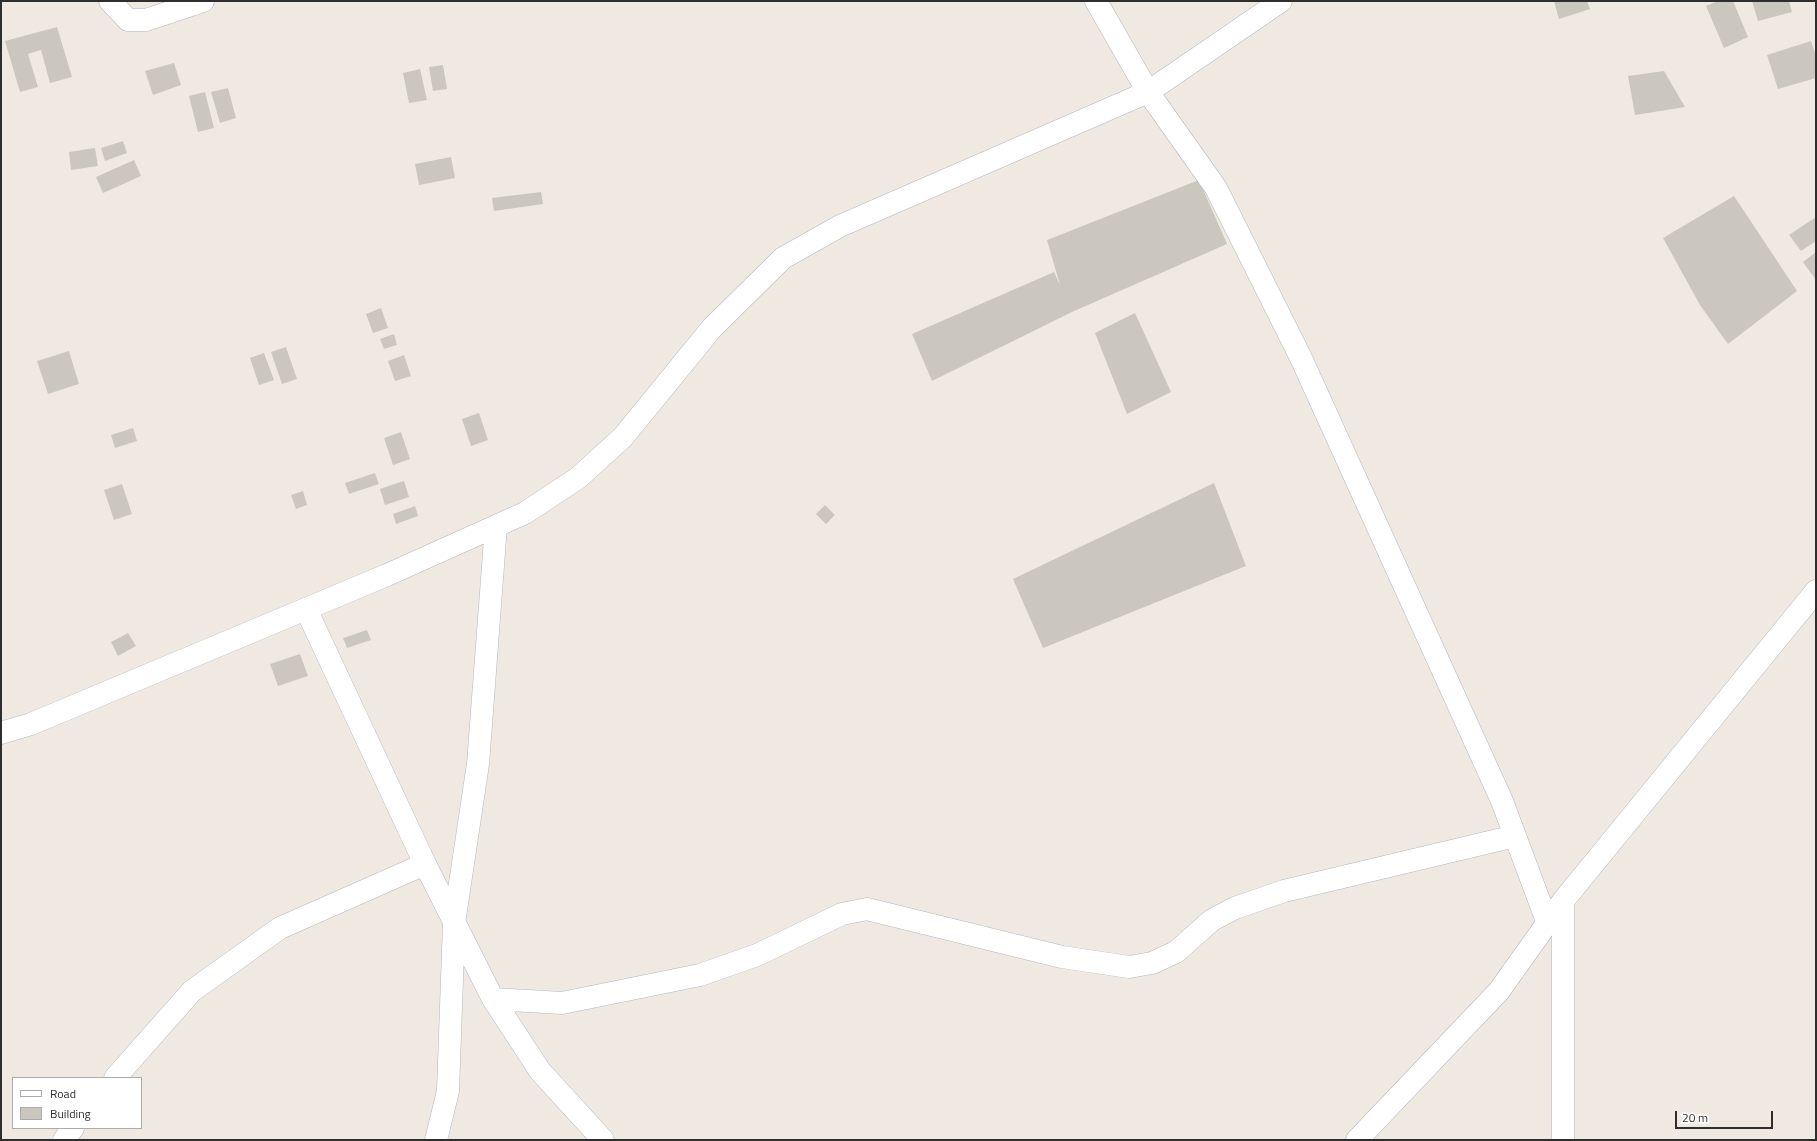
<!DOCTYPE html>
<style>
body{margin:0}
#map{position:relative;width:1817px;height:1141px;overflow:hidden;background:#efe9e1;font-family:"Titillium Web",sans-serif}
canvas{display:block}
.frame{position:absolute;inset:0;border:2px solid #2e2e2e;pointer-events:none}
.legend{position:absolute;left:12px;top:1077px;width:130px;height:52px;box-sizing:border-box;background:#fff;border:1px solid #ababab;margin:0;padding:5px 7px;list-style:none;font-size:12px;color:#2e2e2e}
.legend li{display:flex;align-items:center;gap:8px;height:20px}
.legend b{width:20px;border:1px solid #ababab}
.scale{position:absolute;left:1675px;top:1111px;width:98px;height:18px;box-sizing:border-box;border:2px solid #2e2e2e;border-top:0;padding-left:5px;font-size:12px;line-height:14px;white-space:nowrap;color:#2e2e2e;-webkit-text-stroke:3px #fff;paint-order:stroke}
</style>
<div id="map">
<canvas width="1817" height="1141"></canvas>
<div class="frame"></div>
<ul class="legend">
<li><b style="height:5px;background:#fff"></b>Road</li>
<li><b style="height:11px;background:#cbc7bf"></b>Building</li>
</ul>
<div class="scale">20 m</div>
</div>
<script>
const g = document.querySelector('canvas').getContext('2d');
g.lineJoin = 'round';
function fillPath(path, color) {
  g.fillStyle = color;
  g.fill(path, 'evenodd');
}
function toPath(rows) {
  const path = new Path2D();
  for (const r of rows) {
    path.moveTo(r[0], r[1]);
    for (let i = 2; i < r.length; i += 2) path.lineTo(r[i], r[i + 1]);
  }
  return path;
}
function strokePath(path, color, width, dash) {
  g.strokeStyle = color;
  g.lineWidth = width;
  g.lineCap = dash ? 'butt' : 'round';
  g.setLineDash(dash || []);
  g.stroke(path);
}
fillPath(toPath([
 [1554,1,1587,1,1590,9,1559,19],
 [1718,1,1733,1,1748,37,1724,48,1706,6],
 [1752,1,1789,1,1792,12,1758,21],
 [57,27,72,77,50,83,41,50,28,54,38,87,20,92,5,41],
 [1811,41,1816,56,1816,78,1778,89,1767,55],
 [174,63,181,85,153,95,145,71],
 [443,65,447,89,433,91,429,67],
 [420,69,427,100,409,103,403,73],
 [1664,71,1685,107,1635,115,1628,76],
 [228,88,236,118,220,123,211,92],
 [205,92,214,128,198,132,189,96],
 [123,141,127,153,105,161,101,148],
 [95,148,98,166,71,170,69,152],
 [451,157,455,178,419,185,415,164],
 [134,160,141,176,103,193,96,177],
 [1199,180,1227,244,1072,312,932,381,912,334,1054,272,1060,285,1047,240],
 [541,192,543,204,494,211,492,198],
 [1734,196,1797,291,1728,344,1700,305,1663,238],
 [1816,217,1816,241,1801,251,1789,235],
 [1816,252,1816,280,1803,262],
 [381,308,388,328,373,333,366,314],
 [1135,313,1171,392,1127,414,1095,333],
 [394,334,397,345,384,349,380,339],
 [286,347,297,379,282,384,271,352],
 [69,351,79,384,48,394,37,361],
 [264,353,274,380,259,385,250,358],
 [404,355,411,376,395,381,388,361],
 [479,413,488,440,471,446,462,419],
 [133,428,137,441,115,448,111,435],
 [401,432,410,459,393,465,384,438],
 [375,473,379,484,349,494,345,483],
 [404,481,409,497,385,505,380,489],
 [1214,483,1246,566,1043,648,1013,579],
 [122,484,132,514,114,520,104,490],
 [303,491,307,505,296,509,291,495],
 [825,505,835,515,826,524,816,514],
 [415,506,418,516,396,524,393,514],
 [367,630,371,640,347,648,343,638],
 [128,633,136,646,118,656,111,642],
 [300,654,308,676,278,686,270,664]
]), '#cbc7bf');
const minor = toPath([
 [110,1,128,20,146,20,203,1],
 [1096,1,1148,92,1216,188,1301,358,1502,801,1548,924],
 [306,609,425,864,493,999,540,1071,603,1140],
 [1,733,31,724,387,575,525,513,578,478,623,437,712,328,783,258,840,226,1148,92,1281,1],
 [1563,901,1563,1140],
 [493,999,562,1003,700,975,757,955,842,914,867,909,1062,957,1129,967,1152,963,1176,952,1212,920,1235,908,1284,891,1515,836],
 [115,1078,192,991,280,928,425,864],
 [64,1140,73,1128],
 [436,1140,448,1091,454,923,478,764,496,526],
 [1357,1140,1499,991,1563,901,1816,591]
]);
strokePath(minor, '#b4b7c1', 23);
strokePath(minor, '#fff', 22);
</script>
